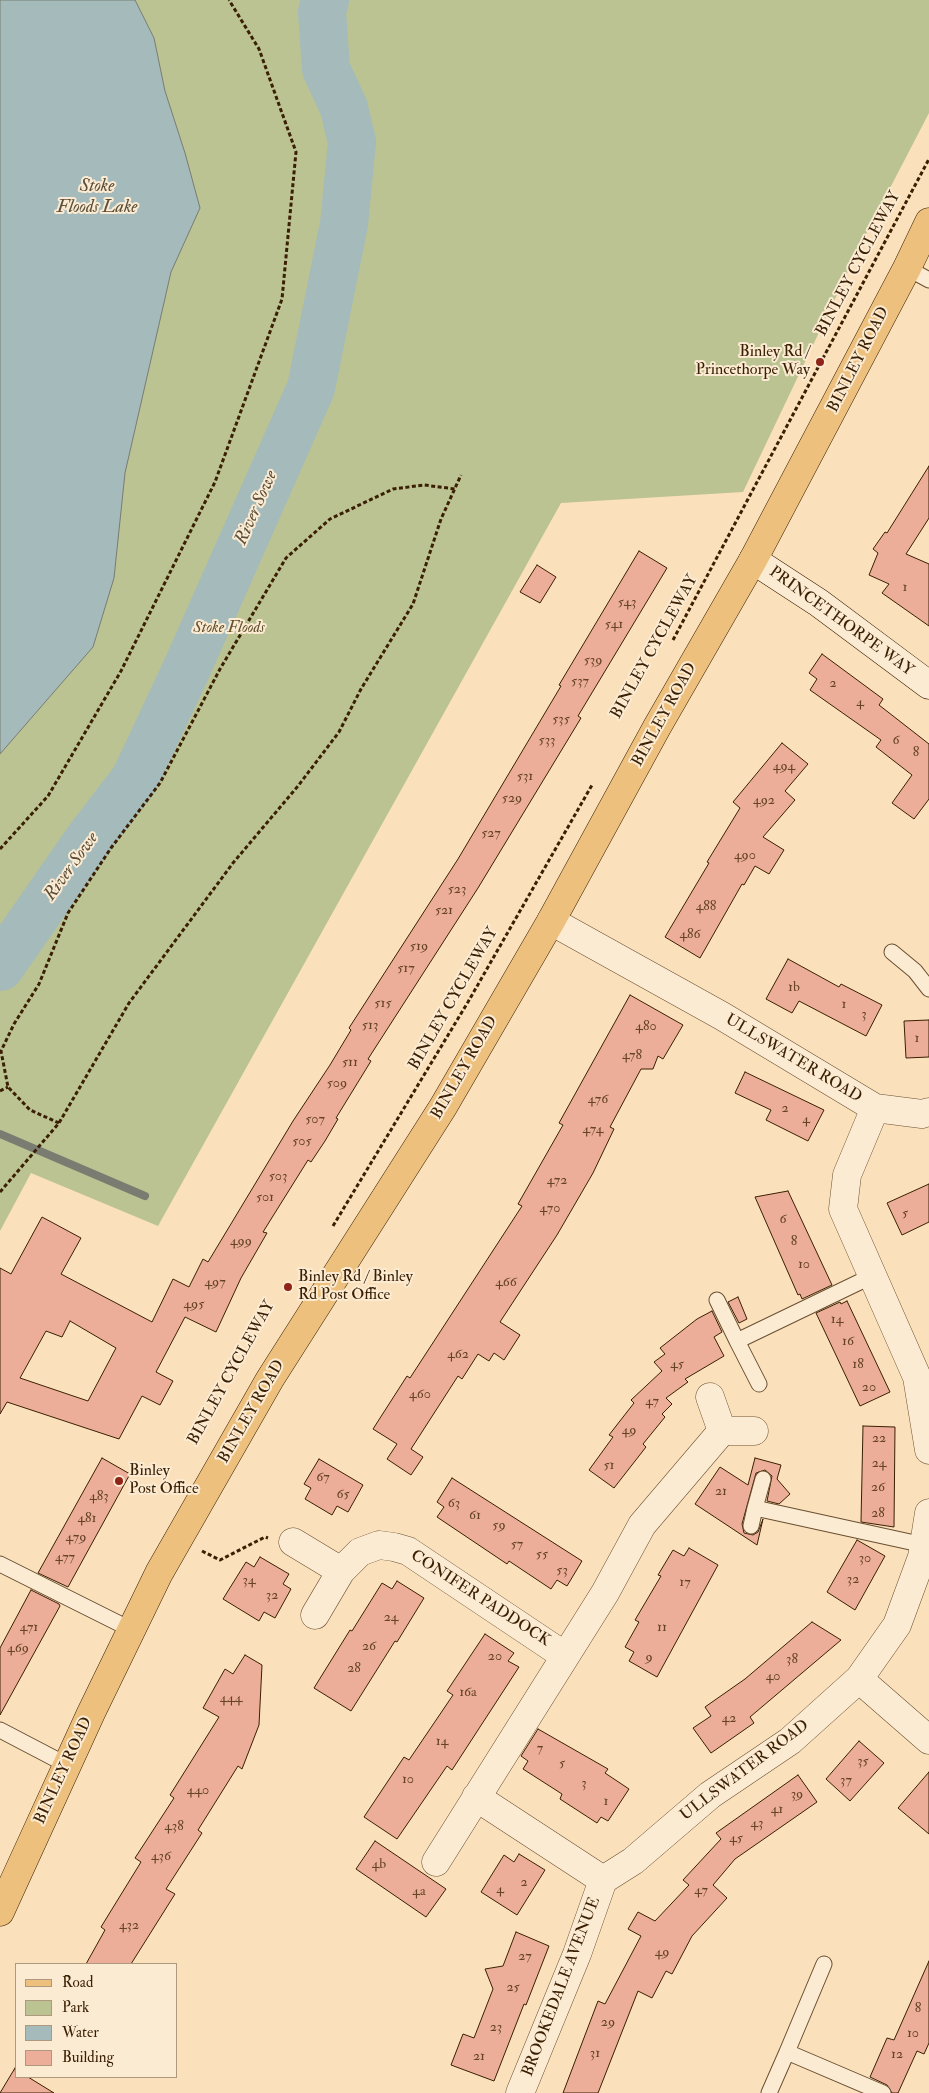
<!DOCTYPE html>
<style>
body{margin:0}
#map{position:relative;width:929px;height:2093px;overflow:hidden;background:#fae0bb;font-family:"IM FELL Double Pica",serif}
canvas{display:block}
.legend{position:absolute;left:15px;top:1963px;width:162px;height:115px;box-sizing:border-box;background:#fcebd3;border:1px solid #ae997f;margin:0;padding:6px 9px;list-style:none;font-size:15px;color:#3a1f02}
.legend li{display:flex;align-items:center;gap:10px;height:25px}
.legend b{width:25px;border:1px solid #ae997f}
</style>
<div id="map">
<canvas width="929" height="2093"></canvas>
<ul class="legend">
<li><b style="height:6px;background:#edc07e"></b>Road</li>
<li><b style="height:14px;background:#bbc392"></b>Park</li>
<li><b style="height:14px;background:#a4babb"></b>Water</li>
<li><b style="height:14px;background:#ecae98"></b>Building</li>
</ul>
</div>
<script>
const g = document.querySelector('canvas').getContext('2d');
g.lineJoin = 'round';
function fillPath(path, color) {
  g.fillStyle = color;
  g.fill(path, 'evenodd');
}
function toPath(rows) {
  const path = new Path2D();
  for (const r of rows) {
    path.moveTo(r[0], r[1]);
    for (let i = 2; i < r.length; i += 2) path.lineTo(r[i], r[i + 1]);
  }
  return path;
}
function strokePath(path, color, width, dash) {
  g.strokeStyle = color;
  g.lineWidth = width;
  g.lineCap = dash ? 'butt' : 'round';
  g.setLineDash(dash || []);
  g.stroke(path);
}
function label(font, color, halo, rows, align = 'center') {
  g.font = font + ' "IM FELL Double Pica",serif';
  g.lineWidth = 4;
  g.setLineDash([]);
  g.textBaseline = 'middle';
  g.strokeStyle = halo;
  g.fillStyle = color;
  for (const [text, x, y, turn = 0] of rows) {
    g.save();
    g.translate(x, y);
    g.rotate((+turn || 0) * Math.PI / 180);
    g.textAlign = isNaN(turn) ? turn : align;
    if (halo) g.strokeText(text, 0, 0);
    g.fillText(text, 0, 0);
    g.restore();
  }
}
fillPath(toPath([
 [0,0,929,0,929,113,864,238,743,492,561,503,158,1226,31,1173,0,1231]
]), '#bbc392');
const water = toPath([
 [0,0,135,0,154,38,165,91,185,153,200,208,171,272,125,473,114,578,93,647,0,754,0,0]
]);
fillPath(water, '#a4babb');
strokePath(water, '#7a7c71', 1);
strokePath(toPath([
 [0,1134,145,1196]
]), '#7a7c71', 8);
strokePath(toPath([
 [0,967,89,839,135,779,187,668,311,388,344,224,352,142,344,108,326,69,322,12,325,0]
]), '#a4babb', 48);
const building = toPath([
 [929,466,929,518,906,554,929,564,929,626,882,593,889,584,869,575,878,553,873,549,885,532,887,533,929,466],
 [639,551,667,568,578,716,581,718,478,888,368,1059,371,1061,336,1118,338,1119,325,1141,311,1162,308,1160,263,1232,267,1233,241,1278,216,1332,185,1317,156,1372,173,1381,160,1405,142,1396,119,1439,7,1402,0,1414,0,1268,11,1274,42,1217,81,1238,61,1274,152,1322,173,1279,189,1287,203,1259,208,1262,293,1121,330,1065,351,1030,349,1028,458,859,561,686,559,685,639,551],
 [70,1321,116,1348,88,1401,20,1378,46,1331,62,1337,70,1321],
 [537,565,556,577,540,603,520,592,537,565],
 [822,654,883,699,879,705,929,744,929,799,914,819,892,803,912,775,876,747,881,740,810,690,817,679,809,673,822,654],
 [782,743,808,764,785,791,795,800,763,837,784,850,769,874,755,866,744,885,742,884,700,958,665,937,709,863,707,862,740,808,733,802,782,743],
 [788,959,839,987,841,984,882,1005,866,1036,799,1001,792,1013,766,999,788,959],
 [630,995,683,1025,663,1059,658,1056,653,1069,641,1069,610,1127,614,1129,593,1173,557,1235,500,1322,520,1335,504,1360,494,1353,489,1361,478,1354,462,1379,458,1376,411,1449,423,1457,411,1475,387,1459,397,1444,373,1429,407,1376,410,1378,522,1206,518,1204,563,1125,559,1123,630,995],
 [929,1020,929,1057,906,1058,904,1021,929,1020],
 [745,1072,824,1110,808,1141,766,1120,771,1110,735,1093,745,1072],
 [929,1184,929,1222,902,1235,887,1203,929,1184],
 [788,1191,832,1285,802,1299,800,1294,798,1295,755,1197,788,1191],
 [738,1297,747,1319,739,1323,728,1302,738,1297],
 [847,1301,890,1392,860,1406,816,1313,840,1302,841,1304,847,1301],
 [712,1311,722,1332,714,1337,724,1356,685,1379,688,1382,666,1398,672,1404,662,1414,665,1417,643,1444,646,1447,614,1488,589,1470,613,1437,609,1435,634,1403,631,1400,662,1371,654,1362,665,1354,660,1348,697,1319,712,1311],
 [863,1426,895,1427,894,1527,861,1522,863,1426],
 [102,1458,130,1474,68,1587,38,1573,102,1458],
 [755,1458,781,1465,777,1479,790,1494,779,1504,767,1501,772,1476,765,1470,756,1473,742,1524,744,1533,753,1535,758,1532,763,1519,757,1545,695,1504,720,1467,748,1485,755,1458],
 [319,1459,363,1485,348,1512,337,1506,332,1515,305,1499,311,1488,304,1484,319,1459],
 [452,1478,582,1561,567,1586,557,1580,551,1589,509,1561,507,1564,437,1517,444,1507,437,1502,452,1478],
 [857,1540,885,1556,855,1610,827,1592,857,1540],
 [689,1548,718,1565,657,1677,629,1661,634,1652,625,1647,639,1622,635,1620,661,1576,658,1575,673,1550,684,1556,689,1548],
 [260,1557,289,1574,283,1584,291,1589,275,1618,264,1612,259,1621,223,1599,246,1562,254,1567,260,1557],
 [397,1581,424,1598,397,1642,395,1641,351,1711,314,1688,350,1630,352,1631,382,1583,392,1589,397,1581],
 [31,1590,59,1604,60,1606,0,1715,0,1648,31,1590],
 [812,1622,841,1640,750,1717,754,1723,711,1753,693,1728,711,1716,705,1707,745,1679,812,1622],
 [485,1634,514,1653,508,1661,519,1667,452,1770,447,1766,397,1839,364,1817,404,1757,409,1760,453,1695,447,1691,485,1634],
 [245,1655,262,1665,259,1725,242,1769,238,1766,198,1830,202,1833,166,1889,175,1894,131,1964,86,1964,105,1930,101,1927,141,1862,135,1858,174,1798,170,1795,219,1717,203,1708,225,1669,233,1674,245,1655],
 [538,1729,608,1769,605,1773,629,1789,608,1821,601,1817,597,1823,560,1799,562,1794,523,1769,528,1761,521,1756,538,1729],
 [859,1741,884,1763,850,1801,826,1779,859,1741],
 [929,1772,929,1834,898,1808,929,1772],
 [798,1775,817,1802,735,1859,713,1885,727,1898,692,1936,672,1974,666,1971,652,1998,638,1991,598,2093,563,2093,598,2001,605,2004,641,1936,628,1929,638,1912,655,1921,689,1885,683,1880,721,1839,716,1833,798,1775],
 [375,1841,446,1889,426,1917,356,1869,375,1841],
 [519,1854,545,1870,517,1915,481,1892,504,1855,514,1862,519,1854],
 [516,1932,549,1946,526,2005,524,2004,494,2081,451,2065,463,2034,474,2038,493,1989,485,1969,503,1966,516,1932],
 [929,1961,929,2043,924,2054,917,2051,898,2093,892,2093,887,2085,870,2077,887,2038,894,2040,929,1961],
 [15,2068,16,2077,28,2077,54,2093,0,2093,15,2068]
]);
fillPath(building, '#ecae98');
strokePath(building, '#3a1f02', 1);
const lane = toPath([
 [907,268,929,280],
 [892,952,915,971,929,989],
 [717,1300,737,1341,872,1276],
 [737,1341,759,1384],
 [763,1479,755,1508,924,1545],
 [751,1526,755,1508],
 [0,1564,132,1630],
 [0,1730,67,1765],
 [824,1964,787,2052,883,2093],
 [769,2093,787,2052]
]);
const street = toPath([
 [551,921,722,1016,875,1108,922,1114,929,1112],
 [875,1108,847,1175,843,1209,917,1377,929,1450],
 [710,1397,722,1431,754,1431],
 [293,1542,341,1571],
 [315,1615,341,1571,360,1552,379,1545,394,1547,408,1551,565,1656],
 [859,1679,929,1740],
 [476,1797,603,1880],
 [436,1862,605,1593,642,1525,722,1431],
 [603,1880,633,1861,710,1795,790,1741,859,1679,897,1625,922,1557,929,1513],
 [520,2093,577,1954,603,1880]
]);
const secondary = toPath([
 [753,560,819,603,929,685]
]);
const primary = toPath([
 [0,1912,91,1713,159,1573,270,1379,443,1107,551,921,657,727,753,560,907,268,929,222]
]);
strokePath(lane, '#6a4f30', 17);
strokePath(street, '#6a4f30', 29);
strokePath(secondary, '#3a1f02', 29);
strokePath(primary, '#3a1f02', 29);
strokePath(toPath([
 [673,640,929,159],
 [0,849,48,796,121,671,215,482,282,299,296,152,259,49,229,0],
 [0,1091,8,1087],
 [59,1123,30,1110,8,1087,1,1051,14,1024,39,984,68,913,111,848,160,783,220,669,286,558,330,519,393,489,424,485,455,489],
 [0,1192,59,1123,129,1003,233,863,298,786,339,732,361,689,413,604,441,519,461,475],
 [333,1226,468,1002,592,785],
 [202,1551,220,1560,265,1537,268,1538]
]), '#3a1f02', 3, [4, 2.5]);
strokePath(lane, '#fcebd3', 15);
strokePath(street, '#fcebd3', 28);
strokePath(secondary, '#fcebd3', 28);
strokePath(primary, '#edc07e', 28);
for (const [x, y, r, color] of [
 [820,362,5,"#8f2418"],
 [288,1287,5,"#8f2418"],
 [119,1481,5,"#8f2418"]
]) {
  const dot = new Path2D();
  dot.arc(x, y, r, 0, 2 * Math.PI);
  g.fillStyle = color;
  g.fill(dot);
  strokePath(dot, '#fcebd3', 2);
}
label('14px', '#664328', null, [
 ["1",905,588],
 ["543",627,603],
 ["541",614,625],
 ["539",593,661],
 ["537",580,682],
 ["2",833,684],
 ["4",860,703],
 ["535",561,720],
 ["533",547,741],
 ["6",896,741],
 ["8",916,753],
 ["494",784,767],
 ["531",525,777],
 ["529",512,799],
 ["492",764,801],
 ["527",491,834],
 ["490",745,856],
 ["523",457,890],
 ["488",706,907],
 ["521",444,911],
 ["486",690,935],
 ["519",419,947],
 ["517",406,969],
 ["1b",794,988],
 ["515",383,1004],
 ["1",844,1005],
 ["3",864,1015],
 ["513",370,1026],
 ["480",646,1027],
 ["1",917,1039],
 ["478",632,1056],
 ["511",350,1063],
 ["509",337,1084],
 ["476",598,1100],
 ["2",785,1109],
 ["507",315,1120],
 ["4",806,1120],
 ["474",593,1130],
 ["505",302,1142],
 ["503",278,1177],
 ["472",557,1181],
 ["501",265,1198],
 ["470",550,1209],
 ["5",905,1214],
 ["6",783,1220],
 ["499",241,1242],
 ["8",794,1242],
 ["10",804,1265],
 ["497",215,1283],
 ["466",506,1283],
 ["495",194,1305],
 ["14",837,1320],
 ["16",848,1342],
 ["462",458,1355],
 ["45",677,1365],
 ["18",858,1365],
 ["20",869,1388],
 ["460",420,1395],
 ["47",652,1402],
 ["49",629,1431],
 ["22",879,1439],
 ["24",879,1464],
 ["51",609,1466],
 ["67",323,1478],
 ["26",878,1488],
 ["21",721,1492],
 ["65",343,1495],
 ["483",99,1497],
 ["63",454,1504],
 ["28",878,1514],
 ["61",475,1516],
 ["481",87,1519],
 ["59",499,1526],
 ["479",76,1538],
 ["57",517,1545],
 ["55",542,1555],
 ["477",65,1558],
 ["30",865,1559],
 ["53",562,1571],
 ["32",853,1580],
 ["34",249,1581],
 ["17",685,1583],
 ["32",272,1596],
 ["24",391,1618],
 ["471",29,1628],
 ["11",662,1628],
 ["26",369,1647],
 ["469",18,1649],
 ["20",495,1657],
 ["9",649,1658],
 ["38",792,1660],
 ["28",354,1669],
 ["40",773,1677],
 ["16a",468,1693],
 ["444",231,1699],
 ["42",729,1719],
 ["14",442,1742],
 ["7",540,1749],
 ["35",863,1762],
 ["5",562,1764],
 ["10",408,1780],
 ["37",846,1781],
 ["3",584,1784],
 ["440",198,1791],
 ["39",797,1795],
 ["1",606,1802],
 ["41",777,1810],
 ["43",757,1824],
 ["438",174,1827],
 ["45",736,1839],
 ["436",161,1857],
 ["4b",379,1865],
 ["2",524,1883],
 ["4",500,1890],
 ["47",701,1891],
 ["4a",419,1892],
 ["432",129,1926],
 ["49",662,1953],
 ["27",525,1957],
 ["25",513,1988],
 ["8",918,2009],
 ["29",608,2023],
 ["23",496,2028],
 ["10",913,2034],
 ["31",595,2054],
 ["12",897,2055],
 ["21",479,2057]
]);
label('16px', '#3a1f02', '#fcebd3', [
 ["BINLEY CYCLEWAY",859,264,-62],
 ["BINLEY ROAD",859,360,-63],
 ["PRINCETHORPE WAY",841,622,36],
 ["BINLEY CYCLEWAY",655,647,-61],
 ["BINLEY ROAD",665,715,-61],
 ["BINLEY CYCLEWAY",454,999,-60],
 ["ULLSWATER ROAD",793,1059,31],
 ["BINLEY ROAD",465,1068,-60],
 ["BINLEY CYCLEWAY",232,1373,-61],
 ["BINLEY ROAD",252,1412,-60],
 ["CONIFER PADDOCK",480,1599,33],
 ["BINLEY ROAD",64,1771,-65],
 ["ULLSWATER ROAD",745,1771,-37],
 ["BROOKEDALE AVENUE",562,1987,-69]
]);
label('16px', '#3a1f02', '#fcebd3', [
 ["Binley Rd /",810,353,"right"],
 ["Princethorpe Way",810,371,"right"],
 ["Binley Rd / Binley",298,1278],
 ["Rd Post Office",298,1296],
 ["Binley",129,1472],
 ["Post Office",129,1490]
], 'left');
label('italic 16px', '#61502d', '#fcebd3', [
 ["Stoke Floods",229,629]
]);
label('italic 18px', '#5a4e3a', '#fcebd3', [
 ["Stoke",97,187],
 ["Floods Lake",97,208],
 ["River Sowe",257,508,-66],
 ["River Sowe",72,867,-54]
]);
</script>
